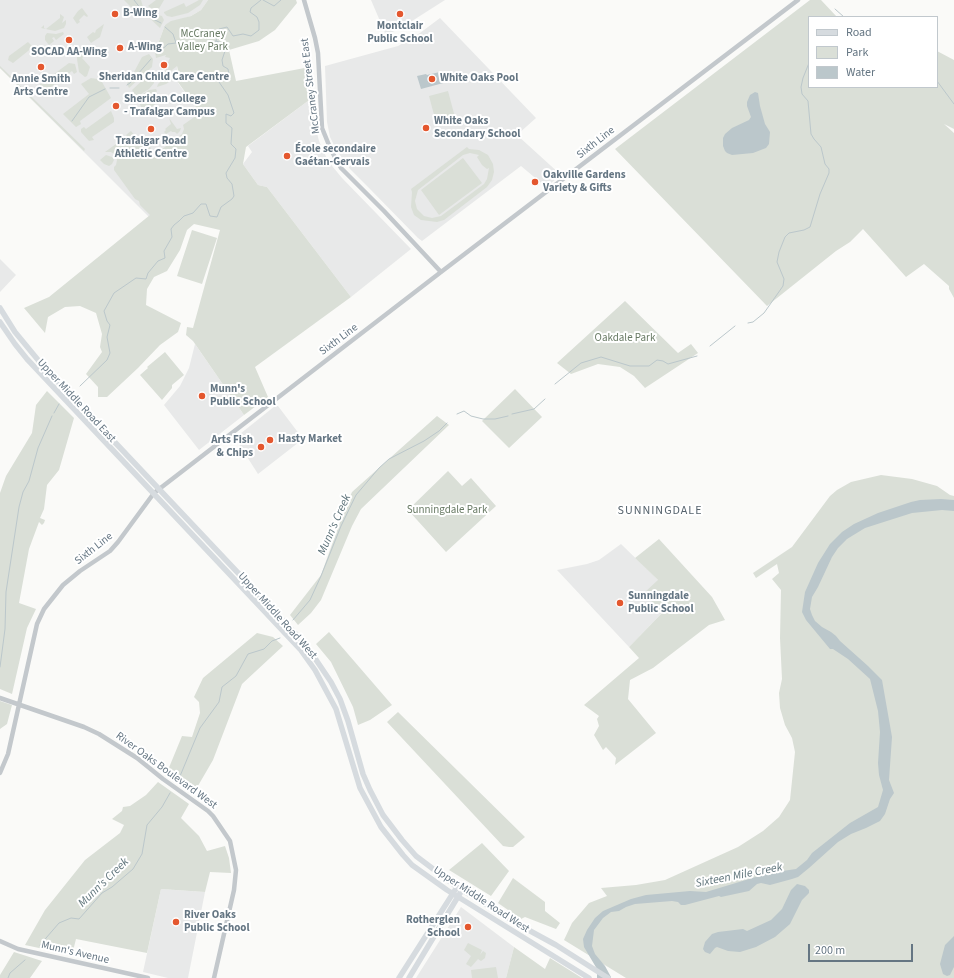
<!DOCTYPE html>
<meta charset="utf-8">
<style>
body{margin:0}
#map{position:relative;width:954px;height:978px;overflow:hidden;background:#fafaf8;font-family:"Source Sans 3",sans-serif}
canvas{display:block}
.legend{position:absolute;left:808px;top:16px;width:130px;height:72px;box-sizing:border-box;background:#fff;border:1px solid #c1c8cd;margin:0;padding:5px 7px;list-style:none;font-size:12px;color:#657683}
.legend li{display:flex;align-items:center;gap:8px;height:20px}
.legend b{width:20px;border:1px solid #c1c8cd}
.scale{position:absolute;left:808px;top:944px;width:105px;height:18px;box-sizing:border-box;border:2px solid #657683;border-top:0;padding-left:5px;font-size:12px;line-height:14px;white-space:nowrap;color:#657683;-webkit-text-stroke:3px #fff;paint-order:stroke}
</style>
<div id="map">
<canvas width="954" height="978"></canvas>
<ul class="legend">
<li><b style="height:5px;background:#d6dbdf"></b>Road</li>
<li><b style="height:11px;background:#dadfd7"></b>Park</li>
<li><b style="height:11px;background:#bbc7cb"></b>Water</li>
</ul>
<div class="scale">200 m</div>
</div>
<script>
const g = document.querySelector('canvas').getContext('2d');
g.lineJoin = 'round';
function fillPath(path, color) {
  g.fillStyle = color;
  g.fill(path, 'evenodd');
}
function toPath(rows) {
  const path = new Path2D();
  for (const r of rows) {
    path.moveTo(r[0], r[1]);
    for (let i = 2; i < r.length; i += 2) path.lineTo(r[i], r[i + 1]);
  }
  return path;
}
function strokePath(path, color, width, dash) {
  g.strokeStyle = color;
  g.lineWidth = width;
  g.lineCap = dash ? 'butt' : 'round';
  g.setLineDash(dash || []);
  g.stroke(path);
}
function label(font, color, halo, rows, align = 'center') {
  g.font = font + ' "Source Sans 3",sans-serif';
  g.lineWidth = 4;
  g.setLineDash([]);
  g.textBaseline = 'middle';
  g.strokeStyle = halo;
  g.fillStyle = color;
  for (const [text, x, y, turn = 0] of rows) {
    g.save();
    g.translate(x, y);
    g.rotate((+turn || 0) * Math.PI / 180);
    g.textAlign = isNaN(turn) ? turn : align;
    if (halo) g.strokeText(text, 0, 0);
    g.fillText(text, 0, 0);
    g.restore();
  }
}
fillPath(toPath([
 [0,0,208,0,201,10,191,16,165,25,155,52,168,50,177,66,178,83,200,113,209,109,160,204,149,217,0,68],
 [371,0,445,0,401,28,386,35],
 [440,18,536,118,517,135,561,175,546,187,521,166,422,241,418,238,369,188,350,169,337,151,330,137,327,122,325,66,398,46,420,33],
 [312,98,314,121,319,141,328,161,342,178,411,249,351,297,267,187,258,185,243,164,252,152,248,146],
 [0,259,16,275,0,292],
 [195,344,244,415,199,450,164,405,180,386,189,368],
 [275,406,278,406,303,439,258,474,235,438],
 [621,544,658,580,662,613,629,647,557,570,587,564,599,560],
 [161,889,205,892,188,978,168,978,143,972],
 [461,907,514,947,506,978,416,978]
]), '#e8e9e9');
fillPath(toPath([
 [124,0,141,0,143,7,148,9,155,14,153,17,158,15,162,16,164,20,160,28,139,8,133,9],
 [156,0,164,0,157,12,148,6],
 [199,0,203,0,200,5,188,13,172,17,167,16,164,13,164,12,184,3,186,7],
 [208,0,296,0,297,3,275,30,259,41,229,50,236,81,310,67,312,98,246,147,243,164,258,185,267,187,351,297,255,367,268,397,244,415,193,341,186,335,187,327,193,328,220,230,194,224,187,230,180,250,167,271,154,277,147,289,146,305,181,323,178,332,160,345,138,368,107,397,98,397,98,387,86,374,102,352,100,347,102,334,96,313,80,306,65,307,48,317,45,333,24,308,49,297,150,215,140,205,139,201,135,199,114,170,114,167,116,165,117,160,115,155,111,152,105,152,127,136,126,135,131,131,144,147,148,144,151,148,149,151,153,156,182,134,184,129,183,125,200,113,175,78,166,84,157,87,158,84,163,79,178,71,177,66,157,82,156,75,161,74,161,72,165,73,166,69,168,69,169,65,167,64,170,58,165,57,166,55,156,58,155,52,165,25,171,21,191,16,201,10],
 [810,0,821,0,837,17,809,17,809,87,937,87,937,51,954,60,954,129,944,124,954,133,954,298,949,289,949,286,924,264,906,277,863,229,850,242,836,251,767,306,615,149],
 [82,8,88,16,87,17,84,15,79,20,80,22,77,24,73,18,78,11],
 [60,14,64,17,62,23,66,20,66,24,64,28,55,31,41,28,44,25,44,28,46,29,60,18],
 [104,24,100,37,91,43,87,37,93,32,95,33,96,30],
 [63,32,64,34,56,40,54,37,52,38,54,41,49,45,45,40,45,36,47,33,56,34],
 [28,42,33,47,13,63,8,60,9,56],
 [91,47,92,48,87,52,88,54,82,58,90,67,87,76,85,77,79,72,77,59,77,57],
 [149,54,153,59,152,67,129,88,127,84,131,75,133,74,142,57],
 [69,63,75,64,77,72,74,74,72,71,43,93,38,86],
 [0,66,85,149,84,151,0,68],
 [147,76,154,77,154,83,149,89,138,96,136,96,132,90],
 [91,78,97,79,102,82,111,98,80,121,81,124,76,127,63,114,89,94,81,84],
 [156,89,157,91,156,93,159,98,159,101,144,113,138,100,140,96,149,90],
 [448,91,456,121,437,126,429,96],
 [111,111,114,118,114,122,92,137,94,140,89,141,81,132,81,129,84,127,86,129],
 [169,118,177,129,181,128,180,131,177,134,175,132,172,132,171,131,166,134,164,132,166,130,165,129,171,124],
 [467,147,469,149,479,150,488,155,493,164,494,172,492,180,487,187,444,220,437,222,421,220,414,215,411,207,412,192,411,189],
 [470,153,479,155,477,157,482,165,487,169,489,168,487,179,484,184,441,216,432,218,424,216,417,209,415,201,418,190,463,155],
 [106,155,112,157,114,160,112,164,109,166,104,164,100,160],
 [463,158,482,183,439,215,421,190],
 [192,230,217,238,202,284,177,276],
 [625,301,678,353,691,344,698,353,645,388,634,376,620,367,598,364,571,374,557,363],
 [165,352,184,375,172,385,172,388,162,400,140,375,148,368,147,367],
 [515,389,542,417,509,448,482,421],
 [47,391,74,418,59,470,47,485,44,509,40,518,45,520,44,523,42,525,39,522,29,549,19,603,36,609,27,628,12,694,0,689,0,493,6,476,32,433,36,405],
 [437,416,449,425,361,509,352,526,321,600,311,613,298,625,290,615,321,575,346,506,352,492],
 [448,471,462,486,471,478,496,506,446,552,408,510],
 [881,475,912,479,937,486,950,495,954,496,954,500,950,500,954,504,954,978,626,978,564,940,572,923,589,903,607,896,601,888,636,885,665,880,738,847,763,831,779,817,790,800,795,752,792,738,785,725,780,708,779,693,782,679,780,638,781,590,772,579,779,573,777,564,756,578,753,573,792,547,830,496,837,490,851,482],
 [659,539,712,597,725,620,709,625,653,668,630,680,628,699,656,733,615,765,616,758,606,747,603,750,594,735,599,726,597,719,599,716,584,705,639,658,629,647,662,613,644,593,658,580,635,558],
 [329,632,392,705,370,720,358,725,353,707,331,662,316,644],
 [257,633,273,637,283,646,242,684,213,760,195,791,168,770,182,736,192,737,200,713,199,702,194,697,203,678],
 [0,701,12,705,7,724,0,729],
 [398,712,525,837,513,847,509,847,503,846,387,722],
 [158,782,189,804,181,818,199,836,207,851,225,846,229,858,231,873,210,872,205,892,161,889,147,953,76,939,72,955,25,945,45,910,85,860,120,833,124,825,112,819,122,811,123,807,130,806,146,795],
 [482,843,509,871,491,896,449,870],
 [513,878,545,902,545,911,560,923,556,929,525,917,521,919,498,903],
 [468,943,482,950,480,955,483,951,486,953,485,958,481,961,478,959,471,967,466,964,471,956,464,950],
 [514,947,545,969,550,958,582,978,506,978],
 [14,952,42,961,30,978,0,978,0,975],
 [496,967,498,978,472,978,471,970]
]), '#dadfd7');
fillPath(toPath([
 [444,71,447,82,421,89,417,76,426,74,427,75],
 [755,92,758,93,760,106,765,124,770,132,769,144,766,148,753,153,732,155,727,153,725,151,723,146,723,138,725,134,732,128,749,120,751,117,747,106,747,102,750,95],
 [941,499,954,500,954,511,942,510,912,513,865,528,847,539,838,548,832,557,818,587,812,597,810,609,812,615,815,621,822,627,831,632,836,636,840,641,868,666,882,680,892,737,889,780,894,793,890,799,885,814,880,821,866,828,851,834,838,842,809,868,798,877,792,879,770,885,761,883,757,884,749,891,721,897,719,896,685,905,681,905,678,902,672,901,635,904,626,907,619,911,611,912,603,918,594,930,592,946,595,954,605,966,611,977,611,978,597,978,597,969,584,947,583,939,587,930,595,918,603,911,631,899,646,895,690,891,706,892,769,873,796,869,807,860,812,853,850,823,878,807,883,790,879,775,878,763,880,732,878,711,870,679,848,659,833,649,830,649,806,620,802,612,805,592,818,563,830,544,842,532,854,524,878,513,911,502,920,500],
 [797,884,805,886,809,890,809,893,802,900,790,924,775,937,756,947,740,952,728,951,717,947,715,948,710,954,705,952,703,949,705,942,712,934,718,932,743,929,747,931,771,920,782,909,791,890],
 [954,936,954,967,950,975,947,976,943,974,940,964,945,945]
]), '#bbc7cb');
strokePath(toPath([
 [134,0,141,9,149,14,151,18,161,23],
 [263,0,274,6,281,0],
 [835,9,844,17],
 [165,27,173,34,176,43,184,44,191,46,215,45,219,29,227,27,233,36,243,34,251,36,259,30,259,22,257,17,250,12,251,8,261,0],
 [157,54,168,44,176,43],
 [937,81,954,104],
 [127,85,130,83,151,59],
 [110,88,119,88],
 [72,121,89,97,105,89],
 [748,323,753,322,764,313,783,286,784,279,777,262,779,252,785,237,789,233,804,230,810,227,820,194,829,173,829,169,825,164,821,147,814,139,811,134,808,101,802,94,801,87,803,78,809,63],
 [710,346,735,326],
 [555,384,581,363,601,357,630,366,649,366,657,360,663,361,668,364,697,356],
 [80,386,107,360,110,353,107,337,110,325,107,321,104,311,114,293,136,278,146,279,148,273,158,261,165,258,164,251,172,237,171,229,174,225,179,221,184,216,193,213,201,204,206,204,210,216,217,217,221,207,232,199,234,196,232,184,227,178,226,173,235,158,236,149,231,144,232,128,226,123,226,114,231,116,234,113,228,95,219,82,220,76,226,78,229,75,228,69,223,66,222,60,225,51,222,43,216,41],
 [54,413,59,404],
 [457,414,464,411,471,416,483,419,495,419,508,416],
 [512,414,534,409,545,399],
 [293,620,310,600,321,576,341,526,356,495,379,468,389,459,424,441,439,431,447,423],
 [0,667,5,629,6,592,19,507,23,492,29,481,38,448,52,416],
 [178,781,200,728,219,702,222,687,236,676,248,654,264,649,272,641,280,638],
 [40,945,59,923,71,918,79,919,102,893,112,887,133,869,142,854,147,825,162,807,170,793],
 [8,978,10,973,25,960]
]), '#bbc7cb', 1);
strokePath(toPath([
 [304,0,315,38,318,53,322,128,331,150,341,168,384,211,441,272],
 [0,698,84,727,99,734,137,758,163,779,208,811,213,816,230,841,236,870,234,890,214,978],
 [0,773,8,754,37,624,44,609,63,585,80,571,110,551,118,542,154,493,441,272,798,0],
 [0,941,18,949,148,978]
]), '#c3c8cc', 4.5);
strokePath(toPath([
 [0,308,15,332,43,366,306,645,331,682,340,699,348,721,363,774,370,790,383,815,402,840,416,856,457,887,521,926,556,945,608,978],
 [0,322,15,344,27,359,300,649,315,670,336,709,360,788,381,827,403,855,412,865,447,890,589,978],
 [399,978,457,887],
 [409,978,462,890]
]), '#d6dbdf', 5.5);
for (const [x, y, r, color] of [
 [115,14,4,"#e4572e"],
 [400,14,4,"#e4572e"],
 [69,40,4,"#e4572e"],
 [120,48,4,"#e4572e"],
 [164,65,4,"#e4572e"],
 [41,67,4,"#e4572e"],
 [432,79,4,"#e4572e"],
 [116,106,4,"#e4572e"],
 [426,128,4,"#e4572e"],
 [151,129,4,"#e4572e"],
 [287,156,4,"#e4572e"],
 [535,182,4,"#e4572e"],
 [202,396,4,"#e4572e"],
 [270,440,4,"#e4572e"],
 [261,447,4,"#e4572e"],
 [620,603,4,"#e4572e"],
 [176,922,4,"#e4572e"],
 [468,927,4,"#e4572e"]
]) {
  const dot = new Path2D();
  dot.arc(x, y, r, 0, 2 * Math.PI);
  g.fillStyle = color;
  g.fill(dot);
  strokePath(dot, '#fff', 1.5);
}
label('bold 11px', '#657683', '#fff', [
 ["B-Wing",123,14],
 ["Montclair",400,27,"center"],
 ["Public School",400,40,"center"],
 ["A-Wing",128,48],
 ["SOCAD AA-Wing",69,53,"center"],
 ["Sheridan Child Care Centre",164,78,"center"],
 ["White Oaks Pool",440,79],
 ["Annie Smith",41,80,"center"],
 ["Arts Centre",41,93,"center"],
 ["Sheridan College",124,100],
 ["- Trafalgar Campus",124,113],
 ["White Oaks",434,122],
 ["Secondary School",434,135],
 ["Trafalgar Road",151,142,"center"],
 ["Athletic Centre",151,155,"center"],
 ["École secondaire",295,150],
 ["Gaétan-Gervais",295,163],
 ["Oakville Gardens",543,176],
 ["Variety & Gifts",543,189],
 ["Munn's",210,390],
 ["Public School",210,403],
 ["Hasty Market",278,440],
 ["Arts Fish",253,441,"right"],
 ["& Chips",253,454,"right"],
 ["Sunningdale",628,597],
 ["Public School",628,610],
 ["River Oaks",184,916],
 ["Public School",184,929],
 ["Rotherglen",460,921,"right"],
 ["School",460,934,"right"]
], 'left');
label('11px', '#687a64', '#fff', [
 ["McCraney",203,35],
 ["Valley Park",203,48],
 ["Oakdale Park",625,339],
 ["Sunningdale Park",447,511]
]);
label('11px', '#657683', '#fff', [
 ["McCraney Street East",311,86,-97],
 ["Sixth Line",596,143,-38],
 ["Sixth Line",339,340,-37],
 ["Upper Middle Road East",76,401,47],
 ["Sixth Line",94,549,-38],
 ["Upper Middle Road West",277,616,48],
 ["River Oaks Boulevard West",166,771,36],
 ["Upper Middle Road West",481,900,33],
 ["Munn's Avenue",75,953,13]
]);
g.letterSpacing = '1px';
label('12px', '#57646e', '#fff', [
 ["SUNNINGDALE",660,511]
]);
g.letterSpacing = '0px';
label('italic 12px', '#60757c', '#fff', [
 ["Munn's Creek",335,525,-66],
 ["Sixteen Mile Creek",739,876,-11],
 ["Munn's Creek",104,883,-44]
]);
</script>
